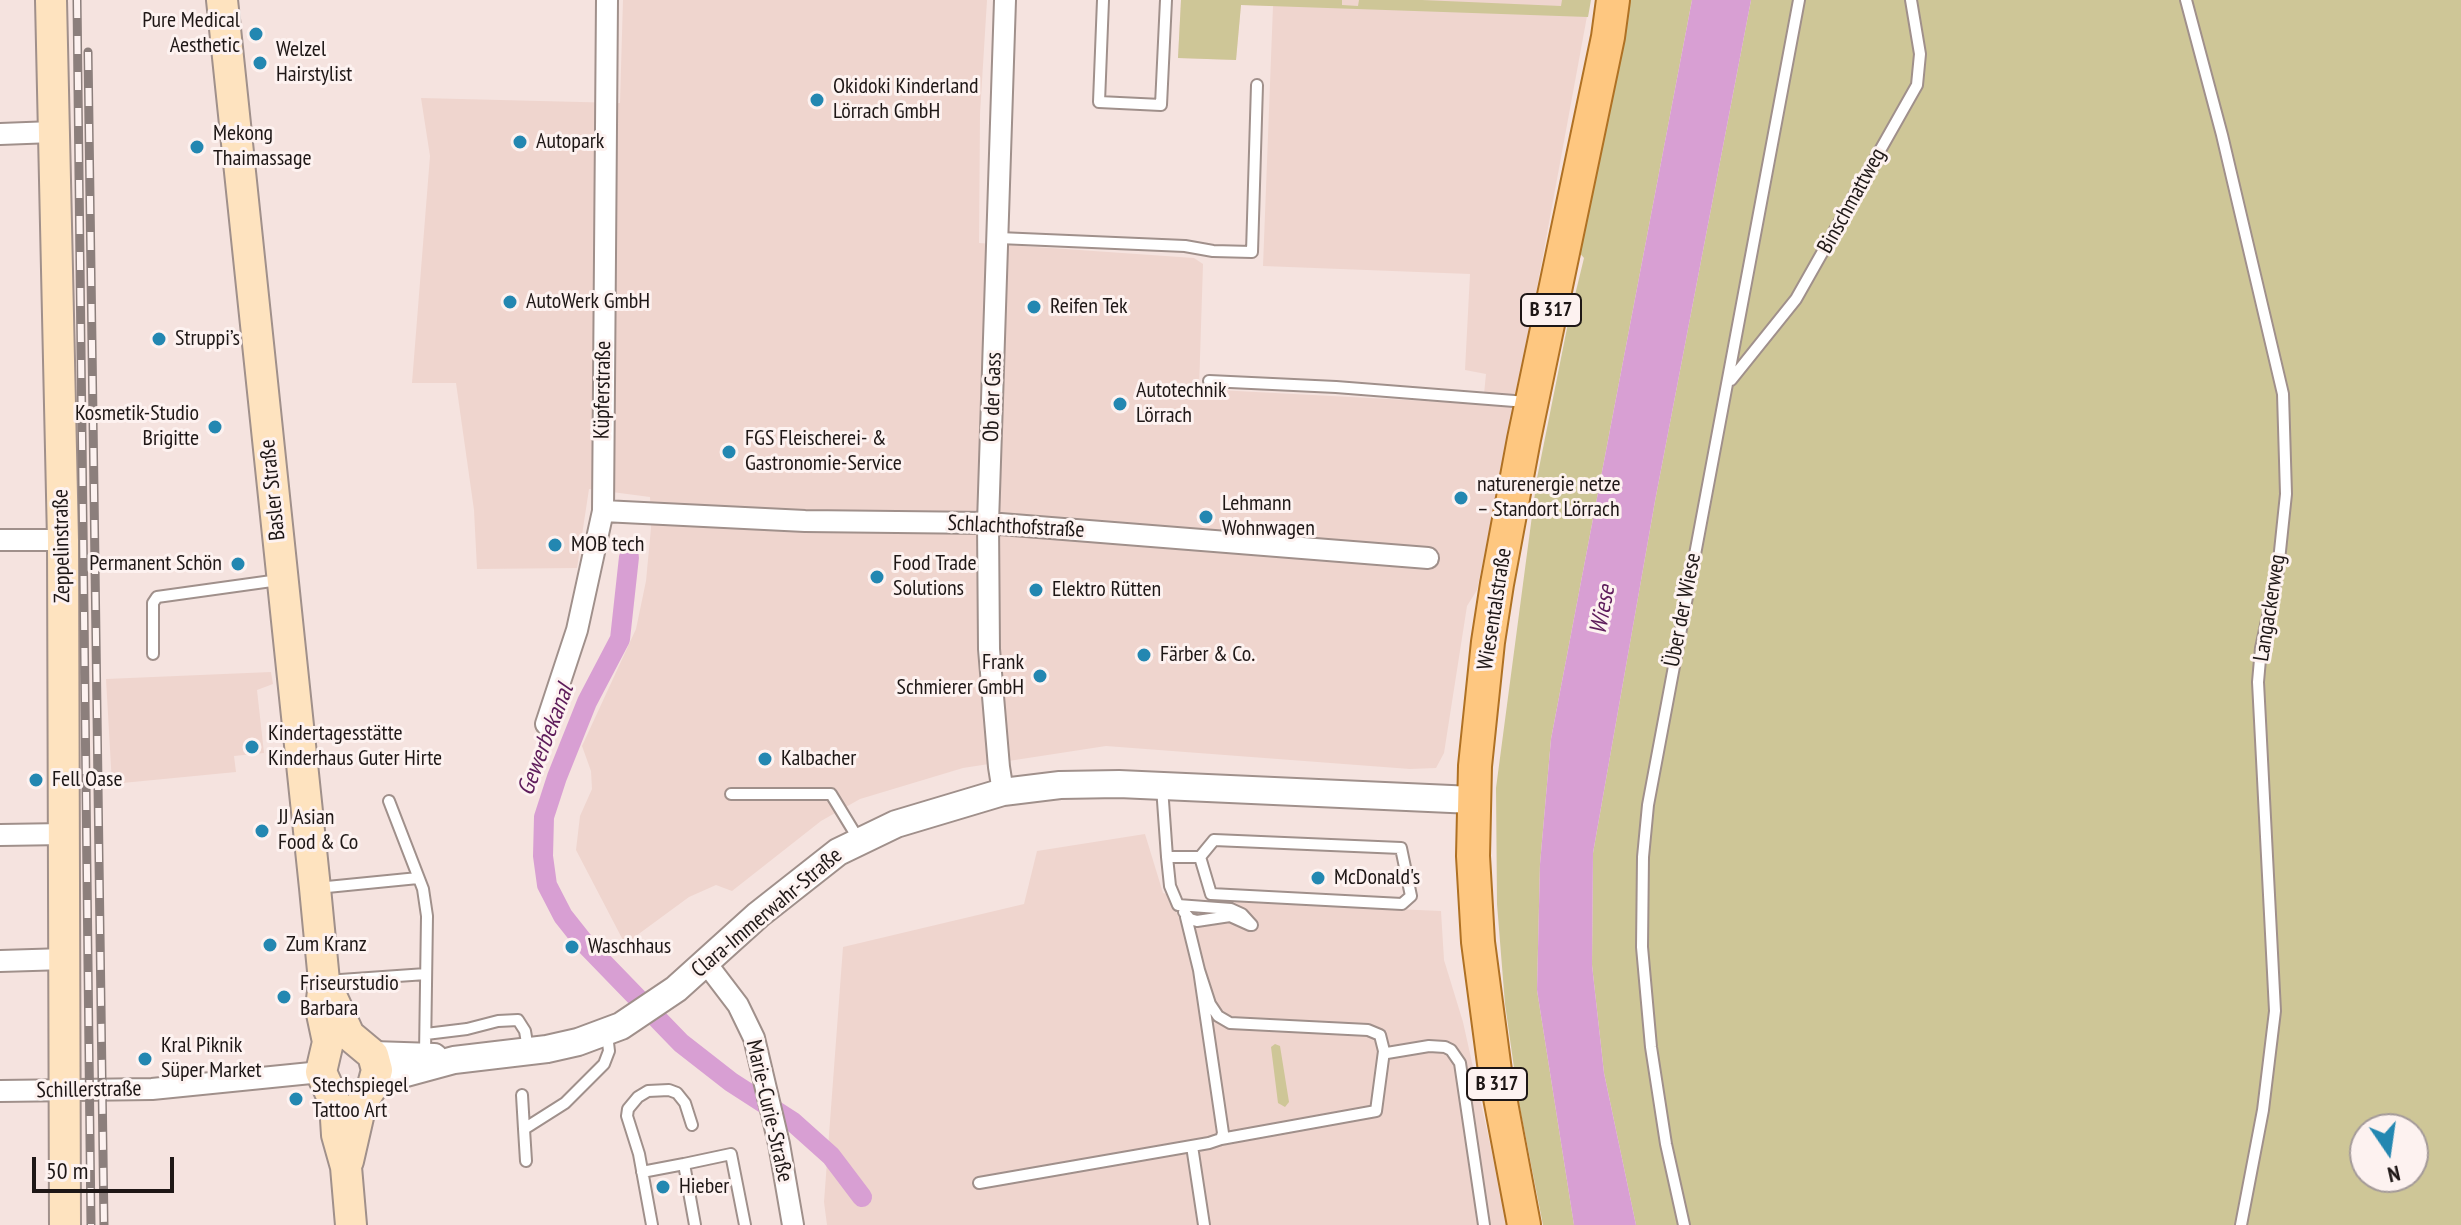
<!DOCTYPE html>
<meta charset="utf-8">
<style>
body{margin:0}
#map{position:relative;width:2461px;height:1225px;overflow:hidden;background:#f5e3df;font-family:"PT Sans Narrow",sans-serif}
canvas{display:block}
.north{position:absolute;left:2349px;top:1113px;width:80px;height:80px;box-sizing:border-box;background:#fdf2f0;border:2px solid #a49a99;border-radius:50%;rotate:167deg;font-size:22px;font-weight:700;line-height:32px;text-align:center;color:#1e1716}
.north::after{content:'';display:block;margin:auto;width:28px;height:36px;background:#2387b1;clip-path:polygon(50% 0,100% 100%,50% 72%,0 100%)}
.scale{position:absolute;left:32px;top:1157px;width:142px;height:36px;box-sizing:border-box;border:4px solid #1e1716;border-top:0;padding-left:10px;font-size:24px;line-height:28px;white-space:nowrap;color:#1e1716;-webkit-text-stroke:6px #fdf2f0;paint-order:stroke}
</style>
<div id="map">
<canvas width="2461" height="1225"></canvas>
<div class="north">N</div>
<div class="scale">50 m</div>
</div>
<script>
const g = document.querySelector('canvas').getContext('2d');
g.lineJoin = 'round';
function fillPath(path, color) {
  g.fillStyle = color;
  g.fill(path, 'evenodd');
}
function toPath(rows) {
  const path = new Path2D();
  for (const r of rows) {
    path.moveTo(r[0], r[1]);
    for (let i = 2; i < r.length; i += 2) path.lineTo(r[i], r[i + 1]);
  }
  return path;
}
function strokePath(path, color, width, dash) {
  g.strokeStyle = color;
  g.lineWidth = width;
  g.lineCap = dash ? 'butt' : 'round';
  g.setLineDash(dash || []);
  g.stroke(path);
}
function label(font, color, halo, rows, align = 'center') {
  g.font = font + ' "PT Sans Narrow",sans-serif';
  g.lineWidth = 6;
  g.setLineDash([]);
  g.textBaseline = 'middle';
  g.strokeStyle = halo;
  g.fillStyle = color;
  for (const [text, x, y, turn = 0] of rows) {
    g.save();
    g.translate(x, y);
    g.rotate((+turn || 0) * Math.PI / 180);
    g.textAlign = isNaN(turn) ? turn : align;
    if (halo) g.strokeText(text, 0, 0);
    g.fillText(text, 0, 0);
    g.restore();
  }
}
fillPath(toPath([
 [623,0,987,0,980,114,979,243,1194,258,1203,264,1199,389,1483,404,1486,374,1465,370,1470,274,1263,266,1273,6,1241,5,1236,60,1178,58,1181,0,1590,0,1518,391,1477,590,1467,606,1444,753,1436,768,1410,769,1106,746,963,768,860,799,821,821,732,891,716,885,689,897,625,944,576,850,580,816,592,789,591,771,582,746,636,629,646,581,651,528,650,497,589,489,577,568,477,569,474,510,456,383,412,383,430,156,421,98,620,103],
 [271,672,273,684,257,690,264,753,234,756,236,772,112,784,106,679],
 [1145,834,1163,893,1186,900,1441,911,1444,960,1463,1022,1508,1225,827,1225,824,1202,843,947,1024,904,1037,851]
]), '#efd5ce');
fillPath(toPath([
 [1181,0,1342,0,1342,5,1358,6,1359,0,1422,0,1561,6,1562,0,1591,0,1588,17,1241,5,1236,60,1178,58],
 [1629,0,1692,0,1551,739,1540,864,1537,990,1574,1225,1543,1225,1519,1103,1505,1004,1497,904,1496,788,1537,478,1567,328,1584,258,1576,249,1599,159],
 [1751,0,2461,0,2461,1225,1636,1225,1604,1073,1592,965,1593,853,1655,501],
 [2365,1129,2413,1129,2413,1177,2365,1177],
 [1275,1044,1280,1046,1289,1102,1285,1107,1278,1103,1271,1047]
]), '#cec697');
fillPath(toPath([
 [1692,0,1751,0,1655,501,1593,853,1592,965,1604,1073,1636,1225,1574,1225,1537,990,1540,864,1551,739]
]), '#d89fd3');
strokePath(toPath([
 [629,557,620,639,587,702,557,777,544,817,543,856,547,885,563,916,586,945,681,1043,731,1082,793,1122,831,1156,862,1197]
]), '#d89fd3', 20);
const service = toPath([
 [1103,0,1099,102,1161,105,1166,0],
 [2186,0,2222,135,2283,394,2286,494,2278,570,2261,648,2258,682,2275,1011,2263,1110,2241,1225],
 [999,238,1185,246,1213,251,1252,252,1257,85],
 [1731,380,1796,299,1917,85,1920,54,1911,0],
 [1209,381,1336,387,1527,402],
 [153,654,153,603,157,597,279,580],
 [1162,787,1167,857,1200,857],
 [731,794,831,794,859,840],
 [389,801,423,889,427,916,425,1054],
 [1214,840,1401,848,1411,896,1402,904,1211,894,1200,857,1214,840],
 [1167,857,1170,886,1178,905,1231,909,1242,914,1252,925],
 [317,888,418,878],
 [1184,912,1190,919,1197,921,1230,916,1250,925],
 [1186,917,1199,970],
 [326,981,426,974],
 [426,1034,467,1029,498,1021,518,1020,525,1031,528,1049],
 [522,1095,524,1129],
 [1221,1139,1376,1111,1384,1051],
 [1192,1146,1204,1225],
 [526,1161,524,1129,565,1103,604,1064,609,1051,607,1034],
 [642,1172,684,1164],
 [979,1183,1209,1143,1221,1139,1223,1133,1199,970,1210,1004,1218,1016,1230,1023,1368,1030,1380,1035,1384,1051,1387,1053,1429,1046,1445,1047,1451,1050,1460,1063,1484,1225],
 [652,1225,639,1154,627,1116,628,1109,638,1097,648,1091,669,1090,677,1093,685,1103,692,1125],
 [695,1225,684,1164,731,1154,745,1225],
 [1684,1225,1666,1144,1651,1047,1642,947,1643,857,1648,805,1799,0]
]);
const minor = toPath([
 [0,134,53,132],
 [603,511,805,521,988,523,1428,558],
 [0,540,63,540],
 [546,724,577,630,603,511,607,0],
 [1003,792,999,767,989,649,988,523,1005,0],
 [0,835,65,834],
 [0,961,65,959],
 [706,963,738,1005,754,1038,779,1144,793,1225],
 [0,1091,152,1089,321,1072]
]);
const tertiary = toPath([
 [373,1055,434,1057],
 [373,1085,384,1079,454,1060,547,1049,578,1042,621,1026,676,989,758,915,838,852,896,824,1003,792,1060,785,1119,784,1473,800]
]);
const secondary = toPath([
 [51,0,63,540,65,1225],
 [222,0,315,888,324,981,321,1009,328,1042,321,1072,335,1103,337,1135,346,1167,351,1225],
 [329,991,349,1035,373,1055,377,1070,373,1085,361,1104,348,1161]
]);
const primary = toPath([
 [1524,1225,1495,1071,1478,942,1473,856,1475,766,1488,642,1497,584,1524,439,1608,37,1613,0]
]);
strokePath(service, '#a0908b', 14);
strokePath(minor, '#a0908b', 24);
strokePath(tertiary, '#a0908b', 30);
strokePath(secondary, '#a0908b', 34);
strokePath(primary, '#af7124', 36);
strokePath(service, '#fff', 10);
strokePath(minor, '#fff', 20);
strokePath(tertiary, '#fff', 26);
strokePath(secondary, '#fee3bf', 30);
strokePath(primary, '#fec780', 32);
const rail = toPath([
 [77,0,91,1225],
 [88,52,104,1225]
]);
strokePath(rail, '#8c7f7c', 9);
strokePath(rail, '#fdf2f0', 6, [18]);
for (const [x, y, r, color] of [
 [256,34,8,"#2387b1"],
 [260,63,8,"#2387b1"],
 [817,100,8,"#2387b1"],
 [520,142,8,"#2387b1"],
 [197,147,8,"#2387b1"],
 [510,302,8,"#2387b1"],
 [1034,307,8,"#2387b1"],
 [159,339,8,"#2387b1"],
 [1120,404,8,"#2387b1"],
 [215,427,8,"#2387b1"],
 [729,452,8,"#2387b1"],
 [1461,498,8,"#2387b1"],
 [1206,517,8,"#2387b1"],
 [555,545,8,"#2387b1"],
 [238,564,8,"#2387b1"],
 [877,577,8,"#2387b1"],
 [1036,590,8,"#2387b1"],
 [1144,655,8,"#2387b1"],
 [1040,676,8,"#2387b1"],
 [252,747,8,"#2387b1"],
 [765,759,8,"#2387b1"],
 [36,780,8,"#2387b1"],
 [262,831,8,"#2387b1"],
 [1318,878,8,"#2387b1"],
 [270,945,8,"#2387b1"],
 [572,947,8,"#2387b1"],
 [284,997,8,"#2387b1"],
 [145,1059,8,"#2387b1"],
 [296,1099,8,"#2387b1"],
 [663,1187,8,"#2387b1"]
]) {
  const dot = new Path2D();
  dot.arc(x, y, r, 0, 2 * Math.PI);
  g.fillStyle = color;
  g.fill(dot);
  strokePath(dot, '#fdf2f0', 3);
}
for (const [x, y, w] of [
 [1551,310,60],
 [1497,1084,60]
]) {
  const box = new Path2D();
  box.roundRect(x - w / 2, y - 16, w, 32, 6);
  g.fillStyle = '#fdf2f0';
  g.fill(box);
  strokePath(box, '#1e1716', 2);
}
label('bold 20px', '#1e1716', null, [
 ["B 317",1551,310],
 ["B 317",1497,1084]
]);
label('22px', '#1e1716', '#fdf2f0', [
 ["Pure Medical",240,21,"right"],
 ["Aesthetic",240,46,"right"],
 ["Welzel",276,50],
 ["Hairstylist",276,75],
 ["Okidoki Kinderland",833,87],
 ["Lörrach GmbH",833,112],
 ["Mekong",213,134],
 ["Thaimassage",213,159],
 ["Autopark",536,142],
 ["AutoWerk GmbH",526,302],
 ["Reifen Tek",1050,307],
 ["Struppi’s",175,339],
 ["Autotechnik",1136,391],
 ["Lörrach",1136,416],
 ["Kosmetik-Studio",199,414,"right"],
 ["Brigitte",199,439,"right"],
 ["FGS Fleischerei- &",745,439],
 ["Gastronomie-Service",745,464],
 ["naturenergie netze",1477,485],
 ["– Standort Lörrach",1477,510],
 ["Lehmann",1222,504],
 ["Wohnwagen",1222,529],
 ["MOB tech",571,545],
 ["Permanent Schön",222,564,"right"],
 ["Food Trade",893,564],
 ["Solutions",893,589],
 ["Elektro Rütten",1052,590],
 ["Färber & Co.",1160,655],
 ["Frank",1024,663,"right"],
 ["Schmierer GmbH",1024,688,"right"],
 ["Kindertagesstätte",268,734],
 ["Kinderhaus Guter Hirte",268,759],
 ["Kalbacher",781,759],
 ["Fell Oase",52,780],
 ["JJ Asian",278,818],
 ["Food & Co",278,843],
 ["McDonald's",1334,878],
 ["Zum Kranz",286,945],
 ["Waschhaus",588,947],
 ["Friseurstudio",300,984],
 ["Barbara",300,1009],
 ["Kral Piknik",161,1046],
 ["Süper Market",161,1071],
 ["Stechspiegel",312,1086],
 ["Tattoo Art",312,1111],
 ["Hieber",679,1187]
], 'left');
label('22px', '#1e1716', '#fdf2f0', [
 ["Binschmattweg",1852,201,-61],
 ["Küpferstraße",603,390,-89],
 ["Ob der Gass",993,397,-88],
 ["Basler Straße",273,490,-96],
 ["Schlachthofstraße",1016,527,3],
 ["Zeppelinstraße",62,546,-91],
 ["Langackerweg",2270,608,-81],
 ["Wiesentalstraße",1495,609,-81],
 ["Über der Wiese",1683,610,-79],
 ["Clara-Immerwahr-Straße",767,913,-40],
 ["Schillerstraße",89,1090,-1],
 ["Marie-Curie-Straße",769,1111,77]
]);
label('italic 24px', '#5e1c5b', '#fdf2f0', [
 ["Wiese",1603,610,-79],
 ["Gewerbekanal",546,740,-69]
]);
</script>
